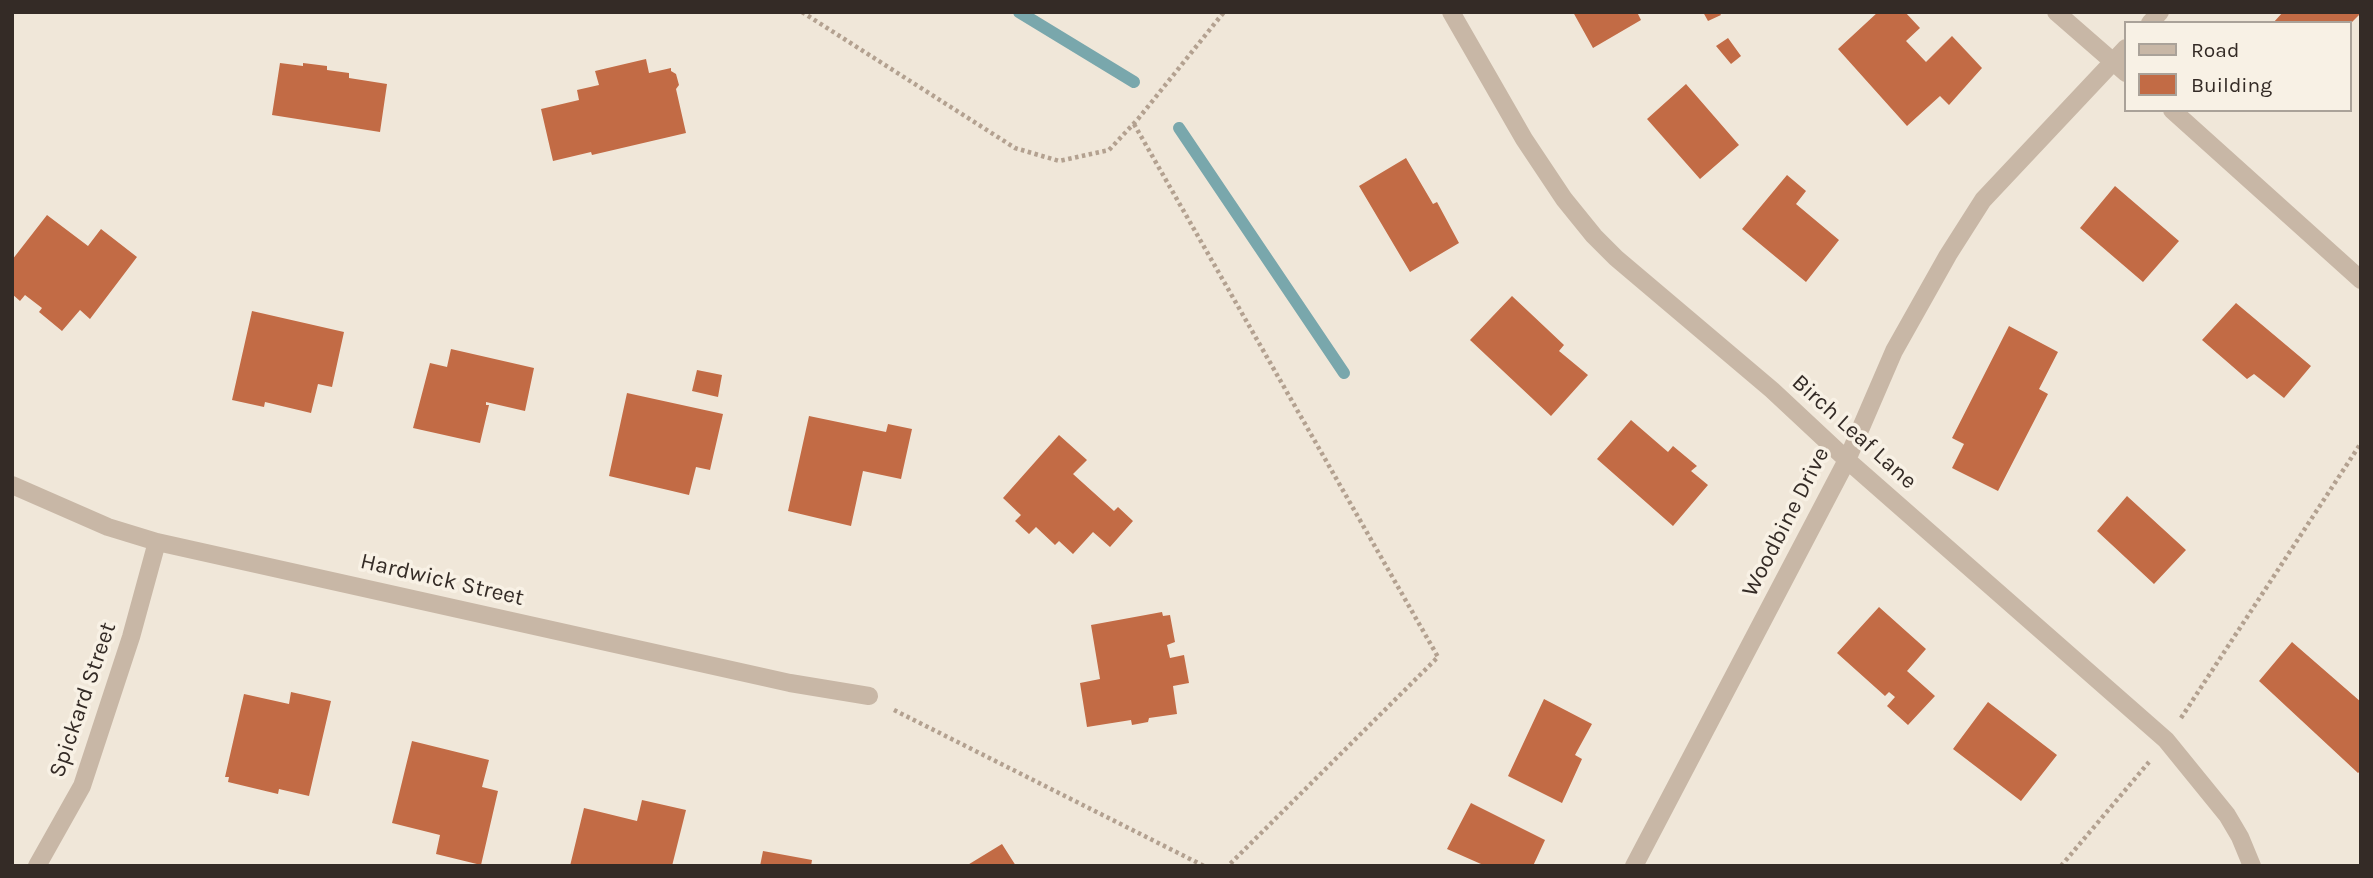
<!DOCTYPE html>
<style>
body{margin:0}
#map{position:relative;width:2373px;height:878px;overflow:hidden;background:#f0e7d9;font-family:Karla,sans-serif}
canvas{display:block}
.frame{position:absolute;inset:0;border:14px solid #342b26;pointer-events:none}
.legend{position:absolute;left:2124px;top:21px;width:228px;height:91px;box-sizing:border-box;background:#f8f1e5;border:2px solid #aaa299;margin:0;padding:9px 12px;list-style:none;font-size:21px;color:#342b26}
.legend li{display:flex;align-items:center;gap:14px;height:35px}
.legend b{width:35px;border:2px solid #aaa299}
</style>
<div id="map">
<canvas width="2373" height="878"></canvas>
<div class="frame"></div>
<ul class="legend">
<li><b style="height:9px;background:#c8b7a6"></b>Road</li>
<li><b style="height:19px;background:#c26b45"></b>Building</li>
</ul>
</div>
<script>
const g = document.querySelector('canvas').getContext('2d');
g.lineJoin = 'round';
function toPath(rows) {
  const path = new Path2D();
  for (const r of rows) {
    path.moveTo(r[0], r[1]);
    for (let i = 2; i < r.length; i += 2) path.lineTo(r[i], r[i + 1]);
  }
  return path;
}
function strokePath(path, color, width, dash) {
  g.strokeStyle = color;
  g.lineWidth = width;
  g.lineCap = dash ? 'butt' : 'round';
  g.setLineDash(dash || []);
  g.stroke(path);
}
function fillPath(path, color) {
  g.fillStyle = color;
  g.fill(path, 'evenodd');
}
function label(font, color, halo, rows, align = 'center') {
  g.font = font + ' Karla,sans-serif';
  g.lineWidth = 7;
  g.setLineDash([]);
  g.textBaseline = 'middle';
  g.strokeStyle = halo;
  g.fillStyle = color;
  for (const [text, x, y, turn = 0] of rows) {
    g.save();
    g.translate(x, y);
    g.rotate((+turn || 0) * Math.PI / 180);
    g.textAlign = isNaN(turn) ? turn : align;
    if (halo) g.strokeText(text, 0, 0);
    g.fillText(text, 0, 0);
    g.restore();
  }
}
strokePath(toPath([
 [1019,12,1134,82],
 [1179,128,1344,373]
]), '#79a7ac', 12);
fillPath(toPath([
 [1573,12,1637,12,1641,20,1593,48],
 [1703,12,1719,12,1721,15,1708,21],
 [1878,12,1905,12,1920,28,1906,41,1926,62,1952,36,1982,68,1949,105,1940,96,1907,126,1838,49],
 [2283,12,2361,12,2361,13,2351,23,2273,23],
 [1728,38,1741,56,1731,64,1716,46],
 [646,59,649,73,671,68,671,71,676,74,679,85,676,89,686,133,592,155,591,152,553,161,541,109,579,100,577,90,599,85,595,71],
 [280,63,303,66,303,63,327,66,327,70,349,73,349,78,387,84,380,132,272,115],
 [1686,84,1739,145,1700,179,1647,119],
 [1406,158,1433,204,1437,202,1459,243,1410,272,1359,186],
 [1787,175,1806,191,1796,204,1839,240,1806,282,1742,229],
 [2115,186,2179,241,2143,282,2080,228],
 [47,215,88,246,101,229,137,257,90,319,80,310,62,331,39,312,42,308,25,295,20,301,12,294,12,260],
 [1512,296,1564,345,1559,351,1588,375,1551,416,1470,340],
 [2236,303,2311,366,2284,398,2254,374,2247,379,2202,340],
 [252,311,344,332,332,387,318,384,311,413,265,402,264,407,232,400],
 [2009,326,2058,352,2039,389,2048,394,1998,491,1952,468,1964,444,1952,438],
 [451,349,534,368,525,411,486,402,486,405,489,405,480,443,413,428,430,363,447,367],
 [697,370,722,375,718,397,692,391],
 [627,393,723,414,710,470,696,467,689,495,609,476],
 [809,416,886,432,888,424,912,429,901,479,863,471,851,526,788,511],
 [1631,420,1668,452,1673,446,1697,466,1691,471,1708,485,1673,526,1597,459],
 [1059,435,1087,460,1073,474,1114,511,1118,507,1133,521,1110,547,1093,532,1073,554,1059,541,1055,545,1036,527,1029,534,1015,521,1021,515,1003,498],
 [2127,496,2186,550,2154,584,2097,531],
 [1879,607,1926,649,1907,671,1935,696,1908,725,1887,706,1895,697,1889,692,1885,696,1837,653],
 [1162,612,1163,616,1170,615,1175,642,1167,645,1170,658,1184,655,1189,683,1173,686,1177,714,1149,718,1148,722,1132,725,1131,720,1087,727,1080,683,1100,679,1091,625],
 [2292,642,2361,702,2361,770,2358,773,2259,681],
 [291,692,331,701,309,796,279,789,278,794,228,782,229,777,225,777,244,694,289,704],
 [1544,699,1592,724,1575,755,1582,759,1562,803,1508,776],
 [1988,702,2057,755,2021,801,1953,749],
 [412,741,489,760,482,787,498,791,481,865,436,854,440,835,392,823],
 [642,800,686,810,672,866,570,866,584,808,637,821],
 [1471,803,1545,840,1533,866,1480,866,1481,864,1447,849],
 [1002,844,1016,866,966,866],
 [763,851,812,860,811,866,760,866]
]), '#c26b45');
strokePath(toPath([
 [802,12,1015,148,1059,161,1109,150,1138,119,1224,12],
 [1134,124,1438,657,1228,866],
 [894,710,1204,866],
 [2181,718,2361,443],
 [2061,866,2149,762]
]), '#b3a190', 4.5, [3.5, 3.5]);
strokePath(toPath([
 [1451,12,1524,139,1564,199,1594,236,1616,258,1772,390,1847,460,2166,740,2227,815,2240,837,2252,866],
 [2056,12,2126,73],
 [2150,23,2160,12],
 [2172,110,2361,280],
 [12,485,108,527,157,542,790,683,869,696],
 [37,866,82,786,131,637,157,542],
 [1634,866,1847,460,1894,351,1948,255,1983,200,2126,48]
]), '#c8b7a6', 18);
label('23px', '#342b26', '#f8f1e5', [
 ["Birch Leaf Lane",1854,432,42],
 ["Woodbine Drive",1786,522,-63],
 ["Hardwick Street",442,580,13],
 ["Spickard Street",83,700,-71]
]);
</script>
